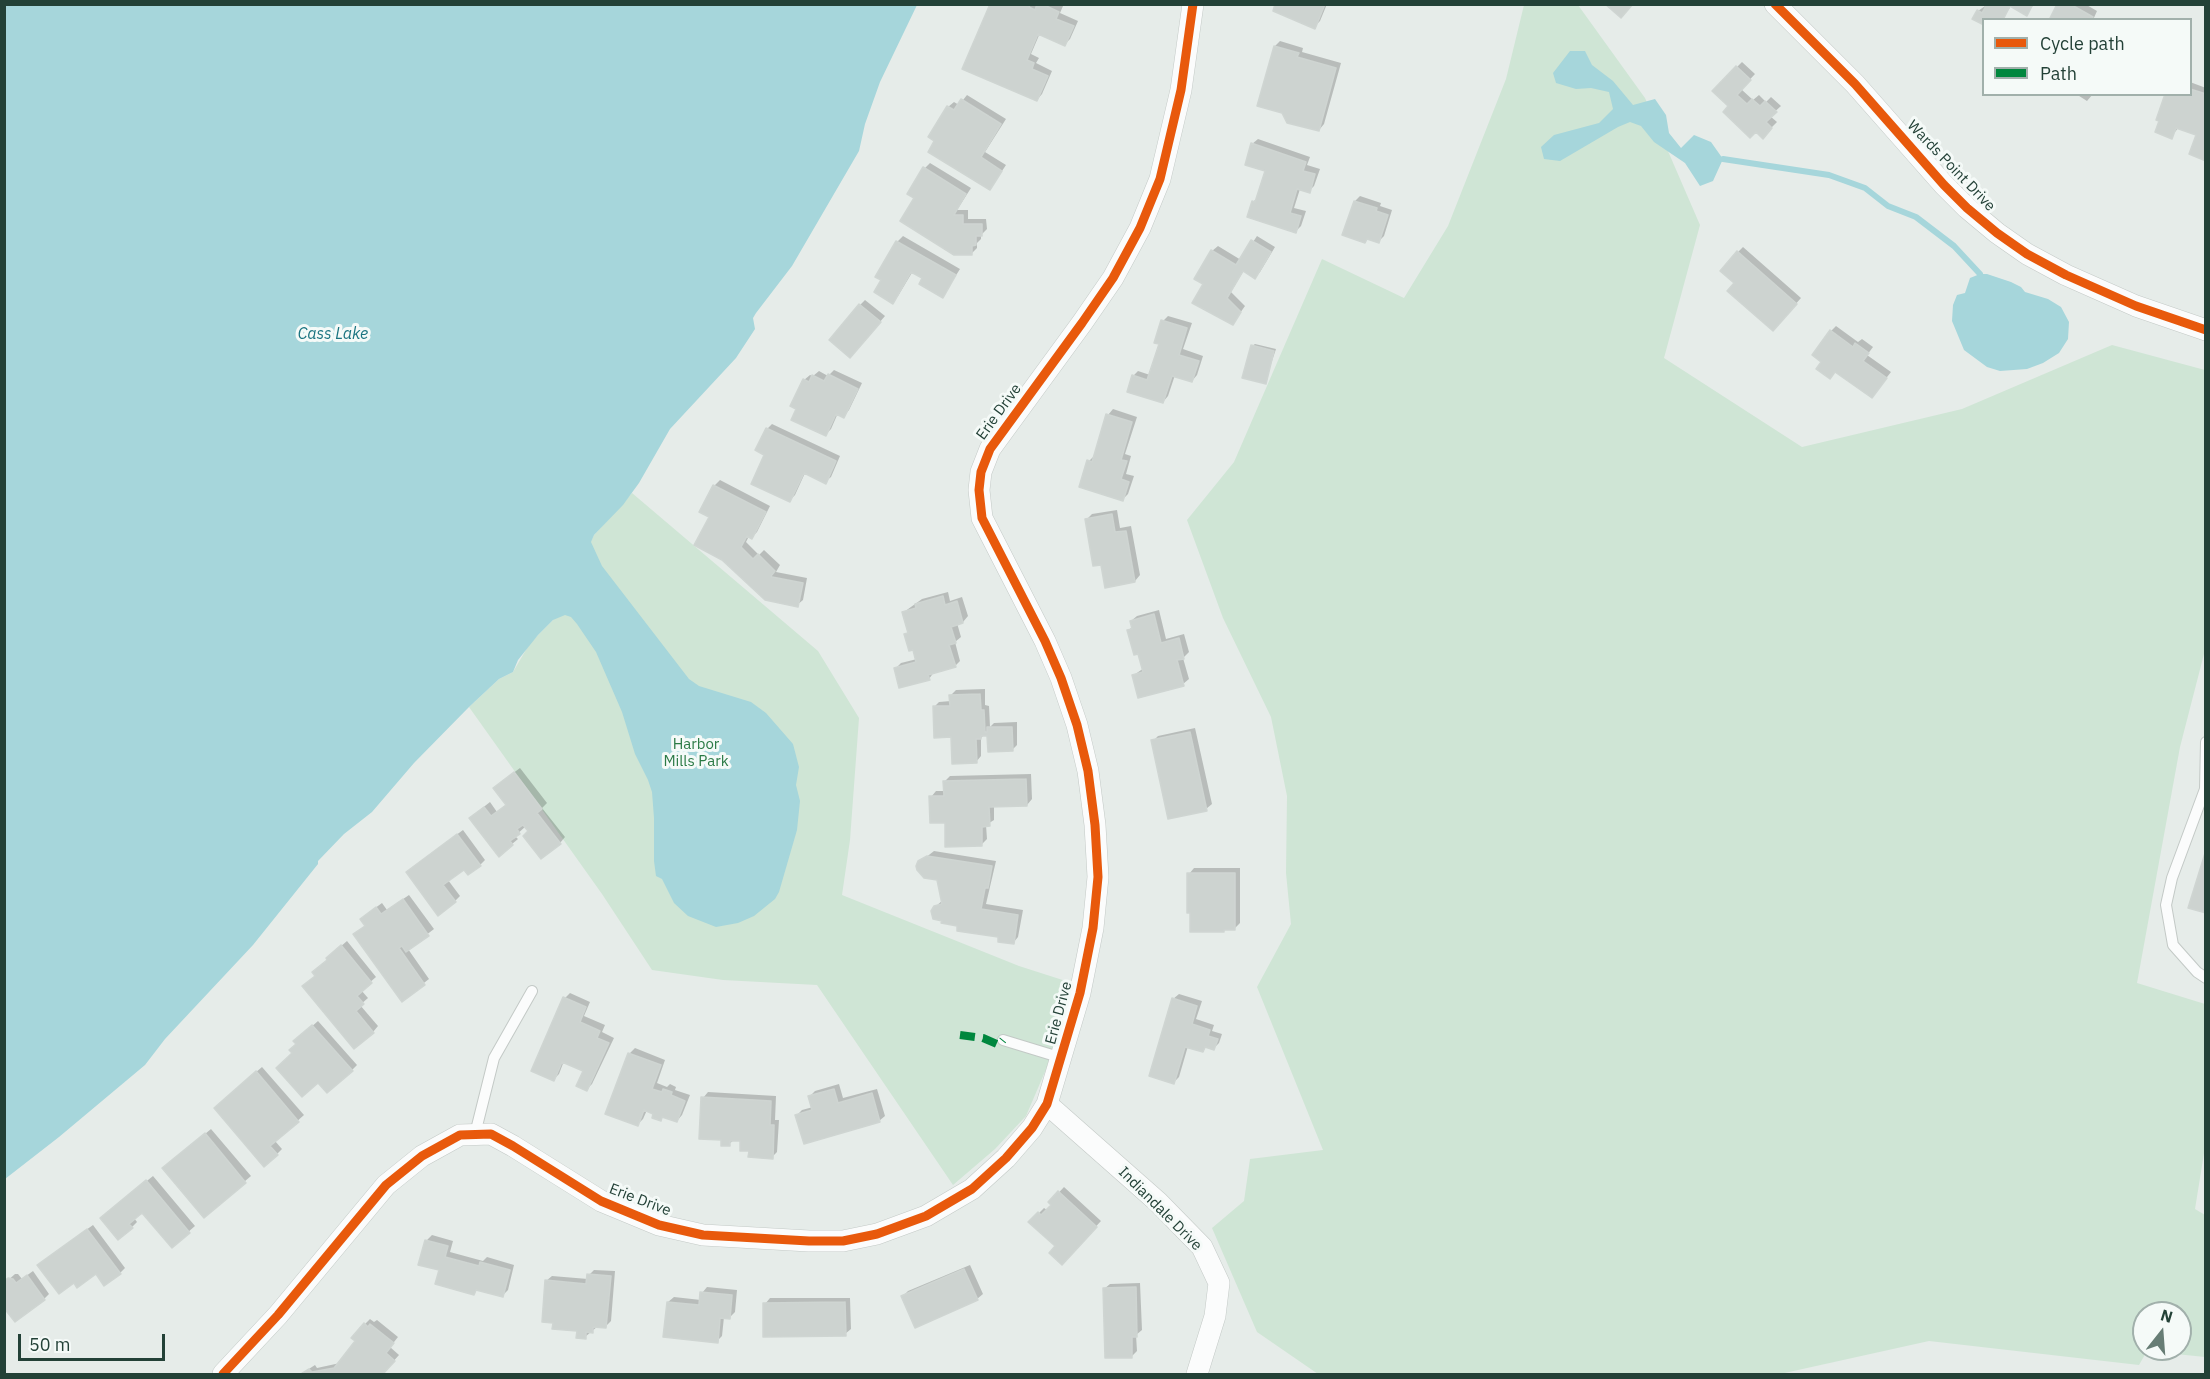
<!DOCTYPE html>
<style>
body{margin:0}
#map{position:relative;width:2210px;height:1379px;overflow:hidden;background:#e6ece9;font-family:"IBM Plex Sans",sans-serif}
canvas{display:block}
.frame{position:absolute;inset:0;border:6px solid #234137;pointer-events:none}
.legend{position:absolute;left:1982px;top:18px;width:210px;height:78px;box-sizing:border-box;background:#f5faf8;border:2px solid #a1b0ab;margin:0;padding:8px 10px;list-style:none;font-size:18px;color:#234137}
.legend li{display:flex;align-items:center;gap:12px;height:30px}
.legend b{width:30px;border:2px solid #a1b0ab}
.north{position:absolute;left:2132px;top:1301px;width:60px;height:60px;box-sizing:border-box;background:#f5faf8;border:2px solid #a1b0ab;border-radius:50%;rotate:17deg;font-size:16px;font-weight:700;line-height:24px;text-align:center;color:#234137}
.north::after{content:'';display:block;margin:auto;width:21px;height:27px;background:#677d75;clip-path:polygon(50% 0,100% 100%,50% 72%,0 100%)}
.scale{position:absolute;left:18px;top:1334px;width:147px;height:27px;box-sizing:border-box;border:3px solid #234137;border-top:0;padding-left:8px;font-size:18px;line-height:21px;white-space:nowrap;color:#234137;-webkit-text-stroke:4px #f5faf8;paint-order:stroke}
</style>
<div id="map">
<canvas width="2210" height="1379"></canvas>
<div class="frame"></div>
<ul class="legend">
<li><b style="height:8px;background:#e8590c"></b>Cycle path</li>
<li><b style="height:8px;background:#00873e"></b>Path</li>
</ul>
<div class="north">N</div>
<div class="scale">50 m</div>
</div>
<script>
const g = document.querySelector('canvas').getContext('2d');
g.lineJoin = 'round';
function fillPath(path, color) {
  g.fillStyle = color;
  g.fill(path, 'evenodd');
}
function toPath(rows) {
  const path = new Path2D();
  for (const r of rows) {
    path.moveTo(r[0], r[1]);
    for (let i = 2; i < r.length; i += 2) path.lineTo(r[i], r[i + 1]);
  }
  return path;
}
function strokePath(path, color, width, dash) {
  g.strokeStyle = color;
  g.lineWidth = width;
  g.lineCap = dash ? 'butt' : 'round';
  g.setLineDash(dash || []);
  g.stroke(path);
}
function label(font, color, halo, rows, align = 'center') {
  g.font = font + ' "IBM Plex Sans",sans-serif';
  g.lineWidth = 6;
  g.setLineDash([]);
  g.textBaseline = 'middle';
  g.strokeStyle = halo;
  g.fillStyle = color;
  for (const [text, x, y, turn = 0] of rows) {
    g.save();
    g.translate(x, y);
    g.rotate((+turn || 0) * Math.PI / 180);
    g.textAlign = isNaN(turn) ? turn : align;
    if (halo) g.strokeText(text, 0, 0);
    g.fillText(text, 0, 0);
    g.restore();
  }
}
fillPath(toPath([
 [1524,5,1578,5,1645,98,1700,225,1664,358,1802,447,1962,409,2112,345,2205,370,2205,650,2180,747,2137,983,2205,1004,2205,1147,2195,1209,2205,1215,2205,1357,2147,1351,2139,1365,1929,1341,1780,1374,1318,1374,1257,1332,1212,1228,1244,1201,1250,1159,1323,1150,1257,987,1291,924,1286,873,1287,796,1271,717,1223,618,1187,520,1234,462,1322,259,1404,298,1448,226,1506,79],
 [2144,1313,2180,1313,2180,1349,2144,1349],
 [632,493,818,651,859,718,850,840,842,895,1019,966,1072,983,1047,1067,1026,1116,995,1149,953,1185,817,985,723,980,652,970,602,894,469,707,499,679,513,672,530,643,553,620,594,535]
]), '#cfe5d5');
fillPath(toPath([
 [5,4,917,5,880,82,865,124,859,151,792,266,756,313,753,318,755,329,736,358,670,429,639,483,623,505,594,535,591,542,602,566,689,679,699,686,751,702,766,713,793,744,799,767,796,785,800,801,797,830,779,892,775,899,754,916,738,923,716,927,688,916,674,903,662,879,656,876,654,861,654,818,652,792,648,780,635,754,622,712,596,652,577,624,571,617,565,615,553,620,538,635,518,660,513,672,499,679,469,707,414,763,372,812,344,834,318,861,318,864,253,945,165,1039,145,1065,59,1137,5,1179],
 [1570,51,1585,51,1592,65,1613,81,1633,105,1655,99,1666,115,1669,133,1681,148,1694,135,1711,142,1723,159,1713,181,1700,186,1685,163,1654,142,1641,126,1630,122,1618,127,1560,161,1544,159,1541,147,1554,135,1599,123,1613,109,1609,92,1591,88,1576,89,1556,83,1553,73],
 [1980,274,1987,274,2011,282,2021,287,2025,292,2048,299,2061,307,2069,322,2068,339,2059,353,2043,363,2027,369,2000,371,1987,367,1964,350,1952,321,1953,305,1957,295,1965,293,1970,278]
]), '#a6d6db');
fillPath(toPath([
 [992,4,1059,4,1063,6,1060,13,1078,21,1070,39,1065,44,1040,33,1031,54,1039,58,1036,63,1052,71,1042,94,1037,100],
 [1277,4,1327,4,1320,21,1314,27],
 [1988,4,2034,4,2027,14,2011,6,2002,20,1984,20,1978,11],
 [2059,4,2085,4,2097,11,2093,20,2050,20],
 [1280,41,1303,48,1302,52,1341,63,1324,124,1319,130,1275,46],
 [1742,62,1755,74,1741,89,1753,100,1759,95,1766,102,1771,97,1781,106,1770,116,1777,122,1763,136,1714,90],
 [2190,82,2206,88,2206,159,2198,134,2179,127,2171,137,2190,94],
 [2076,94,2093,94,2087,101],
 [967,95,1006,119,985,152,1006,165,990,189,948,107,954,102,959,105],
 [1258,139,1310,157,1307,165,1320,169,1314,186,1309,191,1300,189,1294,208,1306,211,1301,226,1296,231,1253,202,1259,196,1267,170,1252,144],
 [930,163,971,188,957,210,968,210,968,219,986,219,987,229,981,235,981,239,977,243,977,248,972,253,916,197,925,168],
 [1360,196,1381,203,1380,206,1392,210,1384,236,1379,241,1355,201],
 [903,236,960,269,943,296,924,277,913,271,898,296,893,302,883,279,878,276,897,242],
 [1257,236,1275,247,1260,272,1255,277,1244,270,1231,292,1245,306,1233,323,1205,283,1212,251,1218,246,1241,260],
 [1743,247,1801,298,1778,324,1736,283,1738,252],
 [865,300,885,316,855,351,860,305],
 [1168,316,1192,323,1183,349,1203,356,1197,375,1192,381,1175,375,1168,396,1163,402,1133,376,1138,371,1150,375,1161,343,1163,321],
 [1836,326,1858,342,1862,339,1873,347,1867,355,1891,372,1872,396,1823,361,1831,331],
 [1255,344,1276,349,1265,382,1252,346],
 [834,370,862,383,849,410,844,416,838,413,831,429,825,435,798,408,804,380,810,375,813,376,819,371,828,376],
 [1113,409,1137,417,1125,454,1131,456,1126,474,1134,476,1128,494,1123,499,1089,461,1094,456,1108,415],
 [772,424,840,456,831,477,825,482,805,473,795,495,790,500,767,429],
 [720,480,770,506,757,532,752,537,749,536,746,542,759,555,764,550,780,565,776,572,807,578,803,600,797,605,711,516,701,511,715,485],
 [1117,510,1120,528,1131,526,1140,575,1135,581,1102,563,1086,520,1092,514],
 [948,592,950,601,962,597,968,616,963,622,957,623,961,637,955,642,960,661,955,666,934,672,929,679,895,669,901,663,917,659,914,648,906,635,909,631,904,612,922,599],
 [1159,610,1166,639,1184,634,1189,652,1183,658,1189,679,1183,684,1134,675,1144,668,1139,652,1129,630,1133,626,1131,621,1137,616],
 [985,689,985,705,989,706,990,727,994,723,1017,722,1017,745,1012,750,988,735,984,735,981,738,981,756,976,762,952,736,934,707,939,702,951,701,951,695,956,690],
 [1195,728,1212,804,1206,809,1153,741,1158,736],
 [520,768,547,803,542,808,565,837,560,843,530,831,526,826,515,836,518,839,499,855,476,813,490,802,497,812,507,804,500,783],
 [1031,774,1032,799,1027,805,994,806,994,820,986,825,987,839,981,845,946,821,931,797,936,791,945,791,945,781,950,776],
 [463,830,485,860,480,865,465,868,448,880,460,896,455,901,413,867],
 [934,851,996,861,986,904,1023,910,1018,937,1013,943,1000,936,959,924,935,907,943,900,938,878,920,862],
 [1194,868,1240,868,1240,923,1234,929,1226,929,1223,931,1189,874],
 [409,895,434,929,408,949,429,979,402,1000,355,934,366,925,367,914,382,903,387,910],
 [347,941,376,977,361,990,368,998,360,1005,378,1026,373,1032,317,975,333,953],
 [570,993,590,1002,584,1016,605,1025,602,1032,614,1038,592,1084,587,1089,585,1070,564,1061,559,1074,554,1079,565,998],
 [1179,994,1202,1001,1196,1019,1214,1025,1212,1031,1222,1034,1219,1043,1214,1048,1207,1046,1203,1051,1188,1046,1179,1077,1174,1082,1173,999],
 [318,1021,357,1065,352,1070,318,1081,294,1053,301,1036],
 [635,1048,665,1060,657,1083,667,1087,670,1084,676,1087,675,1090,690,1095,682,1115,677,1121,664,1116,660,1120,655,1113,647,1110,643,1119,638,1124,629,1054],
 [262,1067,304,1115,275,1141,282,1149,277,1154,221,1102],
 [839,1084,843,1098,877,1089,885,1116,879,1121,797,1115,802,1110,813,1107,810,1096,815,1091],
 [708,1092,776,1096,775,1120,779,1120,777,1152,772,1157,750,1150,742,1140,734,1140,729,1144,723,1139,703,1098],
 [211,1129,251,1176,204,1216,170,1163],
 [153,1176,195,1226,172,1246,142,1211,134,1218,137,1222,132,1227,107,1213],
 [1064,1187,1101,1221,1062,1263,1057,1246,1030,1222,1044,1208,1047,1210,1053,1204,1050,1202],
 [93,1225,125,1268,120,1273,96,1272,74,1281,44,1260],
 [432,1235,453,1241,450,1252,483,1261,487,1257,514,1265,508,1290,502,1296,478,1289,474,1293,440,1269,426,1241],
 [970,1265,983,1294,977,1299,903,1296,908,1291],
 [594,1270,615,1271,611,1321,606,1326,598,1326,585,1337,578,1330,554,1322,546,1281,552,1276,588,1279,589,1275],
 [33,1271,49,1294,44,1299,7,1289,5,1286,6,1282,15,1274,18,1274,22,1279],
 [1140,1283,1142,1330,1136,1335,1137,1351,1132,1356,1104,1289,1110,1284],
 [707,1287,737,1290,735,1312,729,1318,724,1317,722,1336,717,1341,668,1302,674,1297,701,1300,702,1293],
 [770,1298,850,1298,851,1329,845,1334,765,1304],
 [370,1319,374,1322,377,1320,398,1337,390,1347,399,1355,382,1374,301,1374,315,1365,317,1368,340,1363,358,1341,365,1324]
]), '#0003');
strokePath(toPath([
 [1723,159,1829,175,1865,188,1888,206,1916,217,1954,246,1980,274]
]), '#a6d6db', 6);
const building = toPath([
 [990,4,1030,4,1029,7,1035,10,1037,4,1042,4,1059,12,1056,19,1074,26,1065,46,1038,34,1027,60,1034,63,1032,69,1048,76,1037,101,962,69,990,4],
 [1275,4,1325,4,1315,29,1273,11,1275,4],
 [1605,4,1633,4,1621,18,1605,4],
 [1987,4,2033,4,2027,16,2010,6,2003,20,1984,20,1984,25,1972,19,1977,10,1982,13,1987,4],
 [2057,4,2070,4,2093,17,2092,20,2049,20,2057,4],
 [1274,46,1299,53,1297,57,1336,68,1319,131,1287,123,1282,113,1257,106,1274,46],
 [1736,66,1751,80,1737,95,1747,104,1752,99,1760,106,1765,101,1777,112,1766,122,1772,128,1763,139,1756,132,1750,138,1723,112,1728,106,1712,91,1736,66],
 [2190,89,2206,94,2206,161,2189,154,2196,135,2176,128,2172,139,2155,132,2159,121,2156,120,2165,94,2190,94,2190,89],
 [961,99,1001,124,981,157,1002,171,990,190,928,152,934,141,928,137,947,106,954,110,961,99],
 [1251,143,1306,162,1303,171,1315,174,1310,193,1297,189,1290,213,1301,216,1296,233,1247,217,1252,201,1255,202,1265,171,1245,165,1251,143],
 [923,167,966,194,954,215,963,215,963,224,982,224,982,236,976,236,976,245,972,246,972,255,954,255,900,221,914,198,907,194,923,167],
 [1354,201,1377,208,1376,211,1388,215,1379,243,1367,239,1365,243,1342,235,1354,201],
 [1251,240,1271,252,1255,279,1243,271,1227,298,1241,312,1233,325,1192,303,1203,284,1194,279,1211,250,1236,265,1251,240],
 [896,241,956,275,943,298,919,284,922,278,911,272,893,304,874,292,881,280,875,277,896,241],
 [1737,251,1797,304,1773,331,1727,291,1734,283,1720,271,1737,251],
 [859,304,881,322,850,358,829,340,859,304],
 [1161,320,1187,328,1179,355,1199,361,1192,382,1172,376,1163,403,1127,392,1132,375,1147,380,1159,344,1154,343,1161,320],
 [1830,330,1853,347,1855,343,1869,353,1863,361,1887,378,1872,398,1835,372,1830,379,1816,369,1821,362,1812,355,1830,330],
 [1251,345,1274,351,1266,384,1242,378,1251,345],
 [828,374,858,389,844,418,836,414,826,436,791,420,796,409,790,406,803,379,809,382,812,375,824,381,828,374],
 [1106,414,1132,422,1121,460,1127,461,1121,479,1129,482,1123,501,1079,487,1087,460,1092,462,1106,414],
 [766,428,836,461,826,484,804,473,790,502,751,484,764,455,755,450,766,428],
 [713,485,766,512,752,539,747,536,741,547,753,559,758,554,775,571,771,576,772,577,803,583,798,607,765,600,722,560,694,545,709,517,699,512,713,485],
 [1112,514,1115,532,1126,531,1135,582,1105,588,1101,565,1093,566,1085,519,1112,514],
 [943,596,945,605,957,601,963,623,951,627,956,643,949,645,956,667,928,675,930,680,899,688,894,668,916,662,913,650,909,651,904,634,908,633,902,612,916,608,915,604,943,596],
 [1154,614,1161,643,1179,638,1184,659,1177,660,1184,686,1138,698,1132,675,1143,672,1138,654,1134,655,1127,630,1132,629,1130,621,1154,614],
 [980,694,981,710,984,710,985,732,987,732,987,727,1012,727,1013,751,988,752,987,736,981,736,981,739,976,739,977,763,952,764,951,737,934,738,933,706,950,706,949,695,980,694],
 [1190,732,1207,811,1168,819,1151,740,1190,732],
 [514,772,542,809,537,813,561,844,541,859,523,836,528,831,523,825,517,829,520,834,510,841,513,845,499,857,469,818,484,807,491,816,506,805,493,788,514,772],
 [1026,779,1027,806,989,807,990,826,982,827,982,846,945,847,945,823,930,823,929,796,944,796,943,781,1026,779],
 [457,834,481,866,468,875,464,870,443,885,456,902,438,916,406,872,457,834],
 [2206,850,2206,913,2188,908,2206,850],
 [927,856,992,866,988,888,985,888,981,909,1018,915,1014,944,998,942,998,937,957,931,957,926,941,923,942,921,933,919,931,911,934,906,942,904,937,880,924,878,917,870,916,866,918,861,927,856],
 [1187,873,1235,873,1235,930,1224,930,1224,932,1190,932,1190,913,1187,913,1187,873],
 [403,899,429,936,406,952,402,946,399,948,425,985,402,1002,353,934,365,926,360,919,376,907,381,914,403,899],
 [341,945,372,983,357,996,364,1004,356,1011,374,1033,354,1049,302,986,315,976,312,972,327,960,326,958,341,945],
 [563,997,586,1007,580,1022,600,1031,597,1038,609,1043,587,1091,576,1086,583,1071,562,1062,554,1081,531,1071,563,997],
 [1172,998,1197,1006,1192,1024,1210,1030,1208,1036,1218,1039,1214,1050,1205,1047,1203,1052,1185,1047,1174,1084,1149,1076,1172,998],
 [312,1025,353,1071,327,1093,318,1083,302,1097,276,1068,292,1053,289,1050,296,1044,293,1041,312,1025],
 [628,1053,661,1065,652,1089,662,1092,663,1089,672,1092,671,1095,685,1101,677,1122,662,1117,661,1121,652,1118,653,1114,644,1110,638,1126,605,1114,628,1053],
 [256,1071,299,1122,270,1146,278,1155,264,1167,214,1108,256,1071],
 [834,1089,838,1103,872,1093,880,1122,804,1144,795,1115,812,1110,808,1096,834,1089],
 [701,1097,771,1101,770,1125,774,1125,773,1159,748,1157,749,1151,740,1151,740,1141,730,1141,730,1146,721,1146,721,1140,699,1139,701,1097],
 [205,1133,246,1183,204,1218,162,1168,205,1133],
 [146,1180,190,1233,172,1248,142,1213,129,1224,133,1228,118,1240,100,1218,146,1180],
 [1058,1191,1097,1227,1062,1265,1049,1253,1055,1246,1028,1222,1038,1212,1041,1215,1051,1205,1048,1202,1058,1191],
 [87,1229,121,1274,104,1286,96,1274,77,1288,74,1283,59,1294,37,1265,87,1229],
 [425,1240,448,1246,445,1257,479,1266,480,1262,510,1270,503,1297,476,1290,474,1295,435,1284,439,1270,418,1265,425,1240],
 [964,1269,978,1300,915,1328,901,1296,964,1269],
 [587,1274,611,1276,606,1328,593,1327,593,1333,586,1332,586,1339,576,1338,577,1331,552,1329,553,1323,542,1322,545,1280,586,1284,587,1274],
 [27,1275,45,1300,15,1322,4,1308,4,1291,6,1290,4,1281,8,1278,13,1279,16,1283,27,1275],
 [1136,1287,1137,1337,1132,1337,1132,1358,1105,1358,1103,1288,1136,1287],
 [700,1292,732,1295,730,1319,720,1318,718,1343,663,1337,667,1302,699,1305,700,1292],
 [845,1302,846,1336,763,1337,763,1303,845,1302],
 [364,1323,368,1327,370,1324,394,1343,386,1353,395,1361,383,1374,301,1374,309,1369,312,1372,334,1368,355,1341,351,1338,364,1323]
]);
fillPath(building, '#cdd3d0');
strokePath(building, '#cfd5d2', 1.5);
const lane = toPath([
 [2206,742,2205,789,2172,878,2166,905,2173,945,2197,972,2206,978],
 [1003,1040,1062,1058],
 [475,1134,494,1058,532,991]
]);
const street = toPath([
 [1775,4,1855,84,1944,185,1967,208,1997,233,2027,254,2066,275,2136,306,2206,330],
 [1047,1104,1158,1202,1202,1247,1219,1283,1215,1316,1197,1374],
 [223,1374,278,1315,386,1185,422,1156,460,1135,491,1134,513,1146,601,1201,659,1225,703,1235,809,1241,843,1241,877,1234,926,1216,972,1189,1006,1158,1032,1128,1047,1104,1080,993,1093,928,1098,877,1095,825,1088,771,1077,725,1061,678,1045,641,982,518,979,490,981,472,990,449,1082,323,1113,278,1140,228,1160,179,1181,90,1193,4]
]);
strokePath(lane, '#c3c9c6', 12);
strokePath(street, '#c3c9c6', 22);
strokePath(lane, '#fbfcfc', 10);
strokePath(street, '#fbfcfc', 21);
strokePath(toPath([
 [960,1035,983,1038,999,1045,1003,1040]
]), '#00873e', 8, [15, 8]);
strokePath(toPath([
 [1775,4,1855,84,1944,185,1967,208,1997,233,2027,254,2066,275,2136,306,2206,330],
 [223,1374,278,1315,386,1185,422,1156,460,1135,491,1134,513,1146,601,1201,659,1225,703,1235,809,1241,843,1241,877,1234,926,1216,972,1189,1006,1158,1032,1128,1047,1104,1080,993,1093,928,1098,877,1095,825,1088,771,1077,725,1061,678,1045,641,982,518,979,490,981,472,990,449,1082,323,1113,278,1140,228,1160,179,1181,90,1193,4]
]), '#e8590c', 9);
label('15px', '#234137', '#f5faf8', [
 ["Wards Point Drive",1951,166,46],
 ["Erie Drive",999,412,-54],
 ["Erie Drive",1059,1013,-75],
 ["Erie Drive",640,1200,21],
 ["Indiandale Drive",1160,1209,45]
]);
label('15px', '#2b7a45', '#f5faf8', [
 ["Harbor",696,745],
 ["Mills Park",696,762]
]);
label('italic 16px', '#1a7480', '#f5faf8', [
 ["Cass Lake",333,334]
]);
</script>
